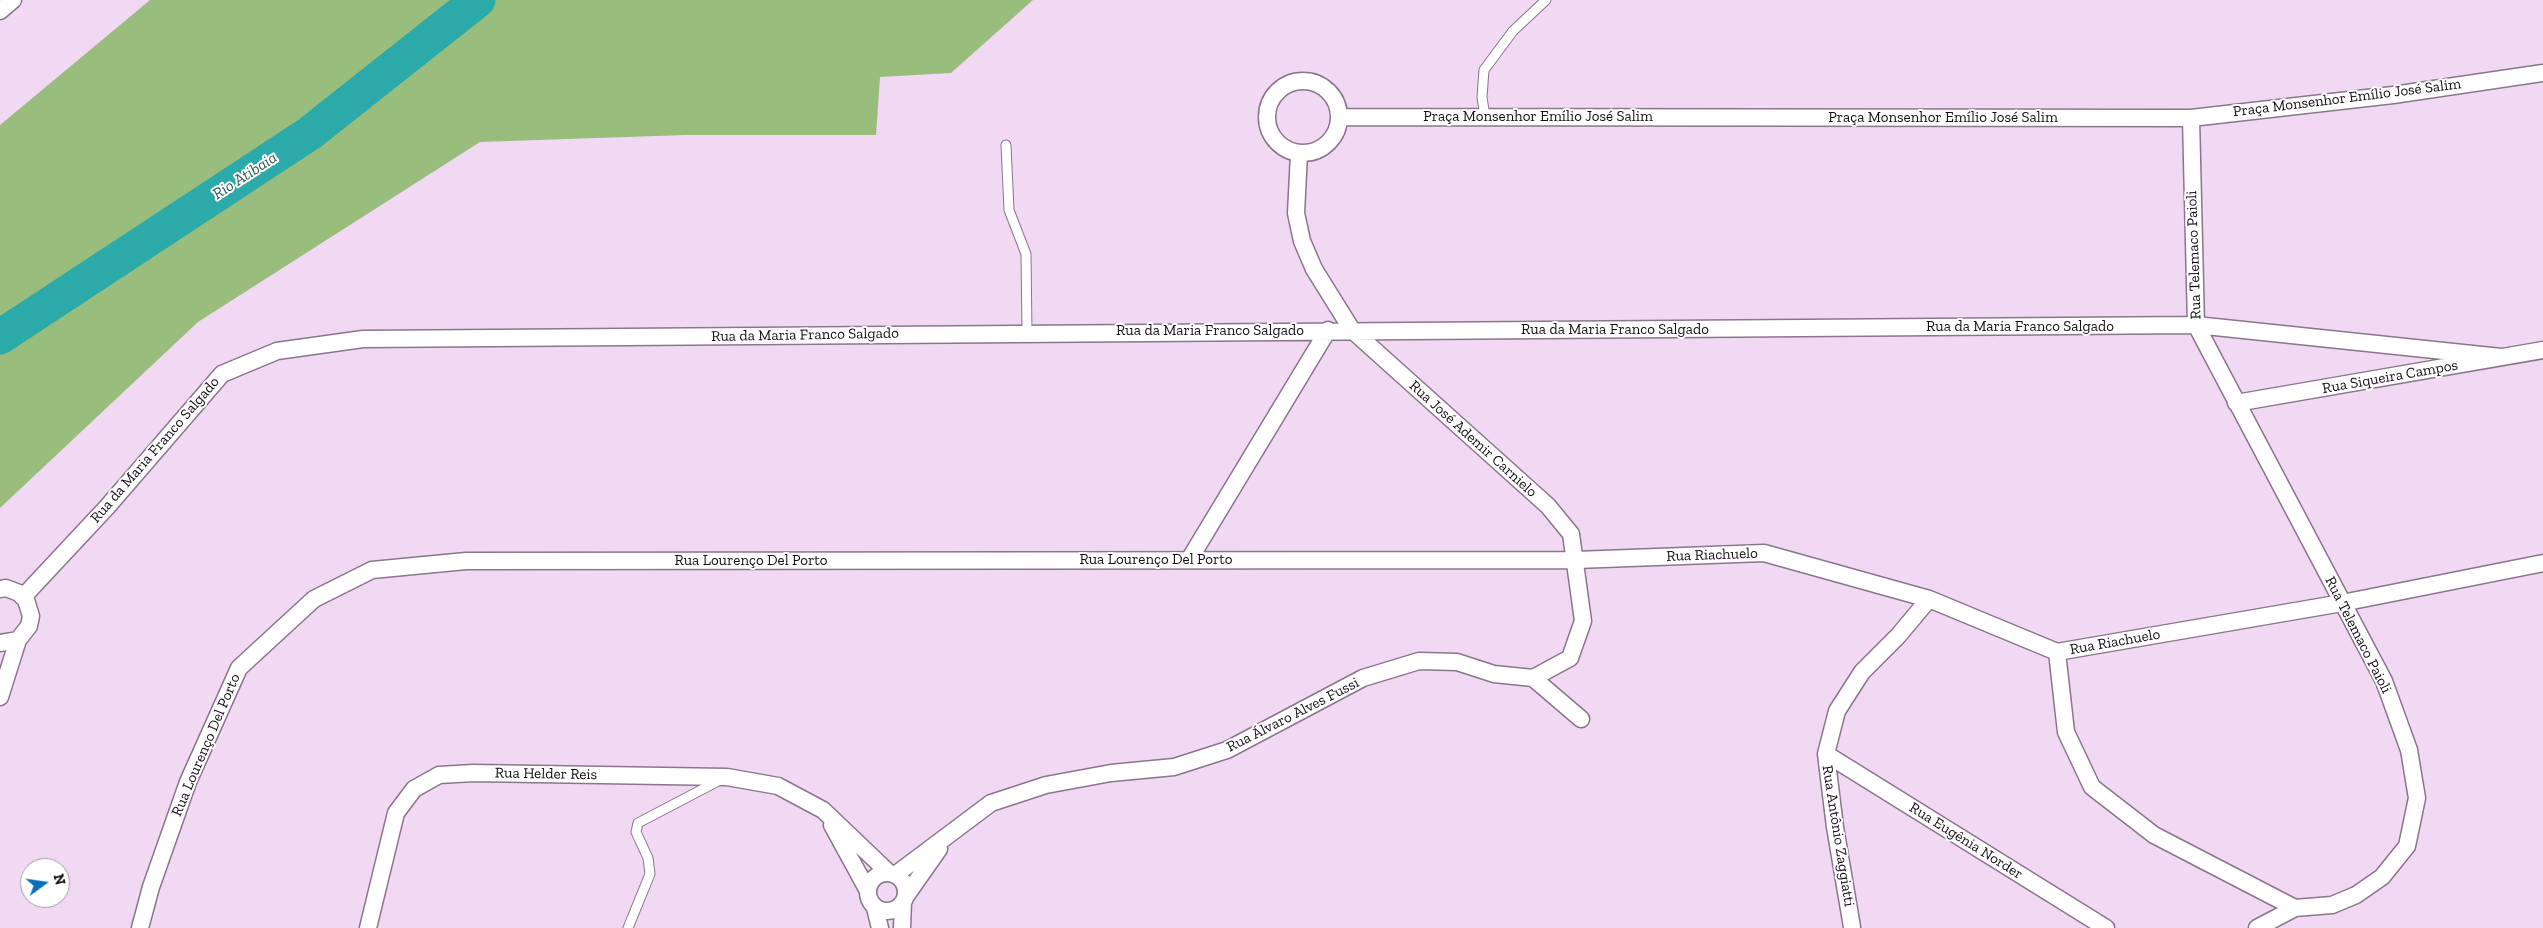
<!DOCTYPE html>
<meta charset="utf-8">
<style>
body{margin:0}
#map{position:relative;width:2543px;height:928px;overflow:hidden;background:#f1d9f4;font-family:"Zilla Slab",serif}
canvas{display:block}
.north{position:absolute;left:20px;top:858px;width:50px;height:50px;box-sizing:border-box;background:#fff;border:1px solid #a19ea1;border-radius:50%;rotate:76deg;font-size:14px;font-weight:700;line-height:20px;text-align:center;color:#140c15}
.north::after{content:'';display:block;margin:auto;width:18px;height:22px;background:#0770bb;clip-path:polygon(50% 0,100% 100%,50% 72%,0 100%)}
</style>
<div id="map">
<canvas width="2543" height="928"></canvas>
<div class="north">N</div>
</div>
<script>
const g = document.querySelector('canvas').getContext('2d');
g.lineJoin = 'round';
function fillPath(path, color) {
  g.fillStyle = color;
  g.fill(path, 'evenodd');
}
function toPath(rows) {
  const path = new Path2D();
  for (const r of rows) {
    if (r.length === 3) {
      path.moveTo(r[0] + r[2], r[1]);
      path.arc(r[0], r[1], r[2], 0, 2 * Math.PI);
      continue;
    }
    path.moveTo(r[0], r[1]);
    for (let i = 2; i < r.length; i += 2) path.lineTo(r[i], r[i + 1]);
  }
  return path;
}
function strokePath(path, color, width, dash) {
  g.strokeStyle = color;
  g.lineWidth = width;
  g.lineCap = dash ? 'butt' : 'round';
  g.setLineDash(dash || []);
  g.stroke(path);
}
function label(font, color, halo, rows, align = 'center') {
  g.font = font + ' "Zilla Slab",serif';
  g.lineWidth = 4;
  g.setLineDash([]);
  g.textBaseline = 'middle';
  g.strokeStyle = halo;
  g.fillStyle = color;
  for (const [text, x, y, turn = 0] of rows) {
    g.save();
    g.translate(x, y);
    g.rotate((+turn || 0) * Math.PI / 180);
    g.textAlign = isNaN(turn) ? turn : align;
    if (halo) g.strokeText(text, 0, 0);
    g.fillText(text, 0, 0);
    g.restore();
  }
}
fillPath(toPath([
 [150,0,1033,0,951,73,880,77,876,135,685,135,480,142,198,322,0,508,0,125]
]), '#98bd7d');
strokePath(toPath([
 [0,337,310,133,478,0]
]), '#2ca9a9', 35);
const lane = toPath([
 [1485,117,1482,97,1484,70,1513,31,1546,0],
 [1006,145,1009,210,1026,254,1027,333],
 [628,928,650,874,648,858,636,832,638,823,722,779]
]);
const street = toPath([
 [0,11,13,0],
 [1303,117,36],
 [1340,117,2191,118,2393,95,2543,73],
 [2236,403,2543,350],
 [1189,560,1328,330],
 [0,589,6,588,19,593,26,600,31,616,29,626,18,640,0,643],
 [23,597,108,506,222,374,277,351,363,339,2196,325,2501,357],
 [2057,652,2066,732,2092,787,2154,835,2295,908,2332,905,2356,895,2382,877,2407,846,2417,798,2409,750,2384,681,2196,325,2191,118],
 [1533,678,1581,719],
 [0,697,18,640],
 [1826,754,2106,928],
 [832,825,868,891],
 [887,892,19],
 [895,875,991,803,1046,785,1111,773,1174,767,1227,750,1363,678,1419,661,1457,662,1494,674,1533,678,1570,658,1583,621,1571,534,1548,506,1352,330,1314,269,1302,241,1296,213,1299,154],
 [906,896,939,849],
 [875,908,880,928],
 [1852,927,1835,827,1826,754,1837,711,1862,672,1898,636,1929,599],
 [140,928,151,887,188,782,239,668,314,599,372,570,466,561,1576,560,1764,553,1929,599,2057,652,2342,603,2543,563],
 [368,928,396,813,414,789,439,775,473,773,727,777,778,786,823,810,889,873],
 [902,928,903,902],
 [2257,928,2295,908]
]);
strokePath(lane, '#8b758d', 11);
strokePath(street, '#8b758d', 19);
strokePath(lane, '#fff', 9);
strokePath(street, '#fff', 16);
label('15px', '#140c15', '#fff', [
 ["Praça Monsenhor Emílio José Salim",2347,98,-7],
 ["Praça Monsenhor Emílio José Salim",1538,117],
 ["Praça Monsenhor Emílio José Salim",1943,118],
 ["Rua Telemaco Paioli",2194,255,-92],
 ["Rua da Maria Franco Salgado",2020,327],
 ["Rua da Maria Franco Salgado",1615,330],
 ["Rua da Maria Franco Salgado",1210,331],
 ["Rua da Maria Franco Salgado",805,335,-1],
 ["Rua Siqueira Campos",2390,377,-10],
 ["Rua José Ademir Carnielo",1473,439,42],
 ["Rua da Maria Franco Salgado",155,450,-49],
 ["Rua Riachuelo",1712,555,-2],
 ["Rua Lourenço Del Porto",1156,560],
 ["Rua Lourenço Del Porto",751,561],
 ["Rua Telemaco Paioli",2358,635,63],
 ["Rua Riachuelo",2115,642,-10],
 ["Rua Álvaro Alves Fussi",1293,715,-27],
 ["Rua Lourenço Del Porto",206,745,-67],
 ["Rua Helder Reis",546,774,1],
 ["Rua Antônio Zaggiatti",1838,836,81],
 ["Rua Eugênia Norder",1966,841,32]
]);
label('italic 16px', '#275959', '#fff', [
 ["Rio Atibaia",245,176,-33]
]);
</script>
